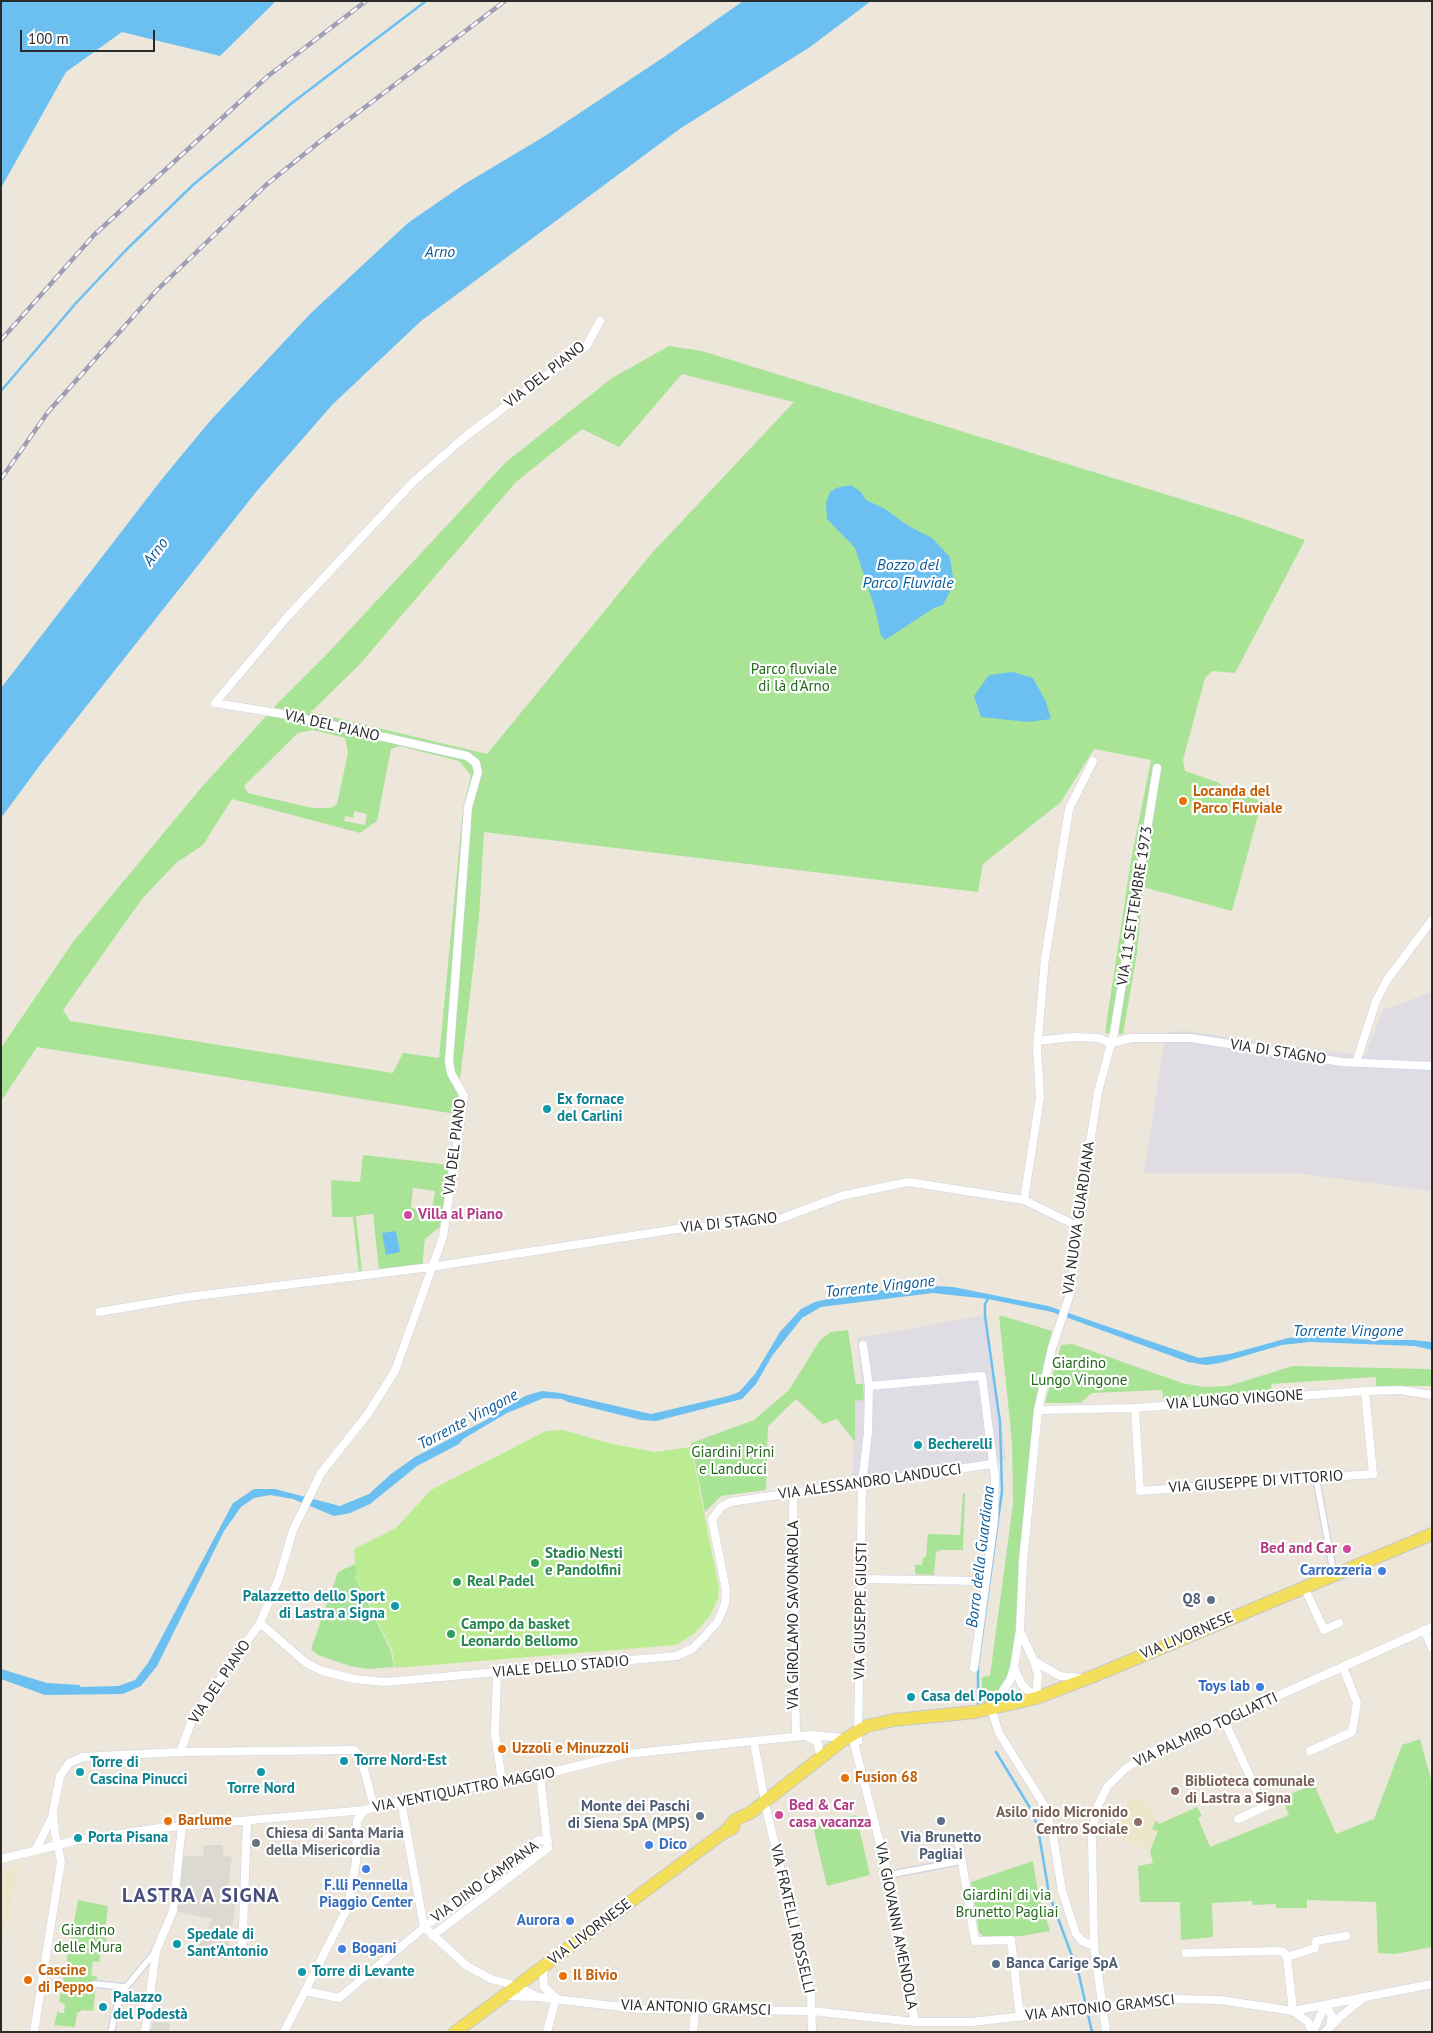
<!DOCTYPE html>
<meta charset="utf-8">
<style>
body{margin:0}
#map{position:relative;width:1433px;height:2033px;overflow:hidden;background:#ece6db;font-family:"PT Sans",sans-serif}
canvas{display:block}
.frame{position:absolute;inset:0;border:2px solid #2a2a2a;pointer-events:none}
.scale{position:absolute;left:20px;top:30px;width:135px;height:22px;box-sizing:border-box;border:2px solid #2a2a2a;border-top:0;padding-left:6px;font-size:15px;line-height:18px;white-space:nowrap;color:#2a2a2a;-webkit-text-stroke:4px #fff;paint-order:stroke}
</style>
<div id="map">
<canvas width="1433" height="2033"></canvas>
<div class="frame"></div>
<div class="scale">100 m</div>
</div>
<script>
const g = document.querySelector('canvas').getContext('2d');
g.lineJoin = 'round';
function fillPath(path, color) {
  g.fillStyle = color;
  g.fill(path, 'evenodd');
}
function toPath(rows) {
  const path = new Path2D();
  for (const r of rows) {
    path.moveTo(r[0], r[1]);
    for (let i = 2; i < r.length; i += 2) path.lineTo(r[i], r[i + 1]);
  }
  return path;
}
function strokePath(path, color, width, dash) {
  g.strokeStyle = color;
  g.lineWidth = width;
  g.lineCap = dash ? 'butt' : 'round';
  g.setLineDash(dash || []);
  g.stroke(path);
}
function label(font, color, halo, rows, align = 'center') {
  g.font = font + ' "PT Sans",sans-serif';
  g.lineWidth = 4.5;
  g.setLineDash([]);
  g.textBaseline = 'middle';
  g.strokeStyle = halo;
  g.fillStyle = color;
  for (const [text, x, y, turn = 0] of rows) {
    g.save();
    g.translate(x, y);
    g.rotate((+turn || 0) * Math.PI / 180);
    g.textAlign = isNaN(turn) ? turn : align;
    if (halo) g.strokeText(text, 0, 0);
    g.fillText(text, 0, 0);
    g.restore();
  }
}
fillPath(toPath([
 [1432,992,1432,1191,1295,1173,1144,1173,1166,1032,1185,1031,1365,1056,1383,1010],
 [986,1315,1006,1460,852,1479,855,1442,855,1401,864,1400,857,1338]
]), '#dfdce4');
fillPath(toPath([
 [1130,1797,1148,1803,1156,1820,1153,1829,1158,1831,1150,1851,1120,1838,1125,1826,1120,1824,1124,1817,1122,1816],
 [20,1866,19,1870,1,1944,1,1871]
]), '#eee6ca');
fillPath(toPath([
 [669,346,702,351,1239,517,1305,540,1235,673,1212,671,1205,678,1183,760,1185,771,1217,782,1232,792,1262,801,1232,911,1143,887,1137,953,1123,1034,1105,1033,1131,860,1151,760,1094,749,1061,802,983,864,978,892,484,832,479,918,456,1114,37,1047,1,1101,1,1048,73,942,200,789,277,704,327,654,506,462,612,378],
 [682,374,794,402,652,553,487,754,311,712,359,665,516,482,582,429,619,447],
 [313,730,345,738,348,753,337,804,331,808,312,808,248,793,244,786,298,733],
 [399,746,459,761,471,775,463,809,439,1058,403,1053,393,1073,70,1021,63,1010,142,899,176,863,203,845,232,799,360,833,377,821,391,749],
 [354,811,367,814,365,825,344,821,345,816,353,818],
 [363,1155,449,1165,441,1226,425,1239,422,1267,359,1274,353,1217,332,1217,331,1180,360,1182],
 [413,1188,435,1191,432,1210,411,1208],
 [373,1214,379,1269,362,1272,356,1216],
 [999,1315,1052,1331,1033,1418,1028,1507,1012,1670,1000,1691,986,1705,981,1707,982,1677,990,1676,1013,1504,1012,1442],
 [848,1330,856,1384,863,1384,864,1400,855,1401,855,1442,837,1419,823,1424,796,1399,768,1426,766,1490,721,1496,705,1512,691,1443,754,1420,789,1390,820,1340,831,1332],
 [1072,1344,1182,1383,1204,1387,1228,1386,1293,1366,1428,1369,1432,1370,1432,1386,1376,1386,1376,1377,1271,1384,1272,1391,1163,1399,1162,1390,1092,1393,1080,1403,1045,1403,1061,1345],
 [963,1493,965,1493,963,1550,941,1550,936,1552,934,1575,915,1574,915,1565,922,1565,923,1558,926,1557,928,1534,960,1535],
 [396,1557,355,1577,391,1651,394,1667,368,1669,350,1666,318,1655,311,1649,338,1572,359,1562],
 [1420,1739,1432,1783,1432,1947,1395,1954,1378,1953,1376,1902,1307,1900,1307,1908,1276,1908,1276,1904,1253,1905,1252,1901,1212,1903,1213,1937,1181,1940,1180,1902,1140,1902,1138,1866,1153,1863,1150,1851,1158,1831,1152,1829,1156,1820,1159,1824,1197,1807,1202,1816,1198,1818,1210,1847,1289,1815,1282,1798,1314,1784,1336,1834,1374,1819,1402,1745],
 [856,1815,870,1875,827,1886,813,1827],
 [1033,1861,1038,1892,1050,1931,1021,1936,984,1937,979,1932,971,1882],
 [78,1900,108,1906,104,1937,107,1939,102,1948,99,1962,93,1961,91,1975,97,1977,93,2011,83,2010,77,2013,75,2027,54,2025,58,2010,59,2013,64,2013,65,2004,59,2002]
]), '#a9e496');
fillPath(toPath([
 [563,1430,608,1443,655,1452,691,1447,719,1588,718,1599,710,1616,695,1633,676,1645,395,1668,392,1650,356,1578,354,1549,396,1528,431,1490,546,1431]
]), '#bcec92');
fillPath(toPath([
 [204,1845,223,1845,223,1856,232,1857,228,1887,238,1888,227,1960,195,1952,212,1919,173,1911,180,1856,203,1856],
 [153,2022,170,2023,169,2032,150,2032]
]), '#dcd9d2');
fillPath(toPath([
 [1,1,276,1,220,56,122,32,66,72,1,188],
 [743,1,871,1,810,47,681,128,421,321,333,404,256,492,43,761,1,818,1,688,162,479,210,421,311,313,408,223,463,185,545,136,664,57],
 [851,485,861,492,866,500,885,509,907,525,932,538,950,557,954,584,943,605,934,608,885,640,881,636,875,609,855,548,827,519,826,503,830,492,836,488],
 [1013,672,1033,678,1046,702,1051,719,1028,722,981,717,974,696,989,675],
 [396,1231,400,1252,386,1255,382,1233],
 [918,1285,953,1287,1048,1306,1199,1358,1230,1354,1288,1338,1317,1336,1371,1340,1413,1340,1432,1342,1432,1350,1415,1346,1310,1342,1282,1345,1220,1363,1206,1365,1188,1362,1052,1312,988,1299,933,1293,821,1307,802,1318,772,1356,756,1384,742,1399,656,1421,641,1420,568,1402,562,1399,544,1398,507,1413,463,1439,459,1444,417,1466,370,1504,350,1513,334,1516,293,1499,270,1495,254,1498,241,1507,224,1531,157,1666,141,1686,123,1694,45,1695,1,1679,1,1669,47,1683,80,1685,80,1687,118,1686,135,1680,148,1663,233,1503,254,1489,275,1489,340,1506,369,1494,391,1474,415,1457,486,1420,525,1396,542,1391,560,1393,651,1414,728,1396,739,1392,755,1374,780,1332,801,1309,815,1302,832,1298]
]), '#6cc0f1');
strokePath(toPath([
 [1,391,76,303,127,249,194,184,292,103,426,1],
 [978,1704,978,1665,1002,1491,1000,1422,985,1316,985,1304,989,1297],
 [996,1752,1032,1811,1038,1828,1049,1894,1079,1975,1092,2032]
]), '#6cc0f1', 2.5);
const pedestrian = toPath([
 [1316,1478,1334,1575],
 [888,1875,962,1861],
 [94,1984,126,1987],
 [111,2032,117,2007,126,1987,156,1951]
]);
const minor = toPath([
 [1038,1041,1073,1037,1098,1038,1111,1043,1131,1038,1191,1038,1342,1062,1432,1066],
 [1356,1063,1376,1001,1387,980,1432,920],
 [1024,1200,1040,1097,1037,1048,1045,959,1069,809,1093,761],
 [99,1312,188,1297,431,1267,677,1229,777,1220,841,1196,908,1182,1024,1200,1077,1226],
 [863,1345,869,1386],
 [1135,1408,1140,1491,1373,1474,1365,1391],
 [1038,1410,1135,1408,1365,1391,1400,1390,1432,1395],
 [793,1494,796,1737],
 [861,1579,984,1581],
 [1304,1587,1324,1630,1339,1623],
 [260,1623,305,1662,322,1671,354,1679,385,1682,676,1656,692,1649,705,1636,718,1621,725,1604,726,1590,712,1519,721,1507,730,1502,992,1464],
 [1424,1630,1432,1648],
 [1020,1631,1034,1661,1038,1676,1036,1698],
 [1034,1661,1060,1676,1080,1678],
 [1014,1668,1022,1685,1036,1698],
 [497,1674,495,1733,502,1781],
 [1224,1720,1264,1807],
 [808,1737,817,1741,821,1758],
 [858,1741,862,1482,868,1433,869,1386,982,1376,995,1478,994,1520,974,1668],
 [754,1742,765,1803],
 [854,1743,888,1875,915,2022],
 [1310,1751,1352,1732,1357,1703,1343,1667],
 [180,1752,193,1718,260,1623,279,1578,293,1530,321,1473,367,1415,395,1371,443,1237,464,1096,451,1073,449,1061,468,807,478,772,476,763,467,756,283,714,215,703,288,616,413,482,466,436,587,345,600,321],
 [401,1801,424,1927],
 [766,1808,811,1996,812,2032],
 [1238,1819,1279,1800],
 [80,1840,160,1828,365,1810],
 [959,1844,975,1941,1011,1940,1020,2017],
 [36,1849,52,1817],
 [1,1859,78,1840],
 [424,1927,467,1966,491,1979,517,1986,538,1997,639,2009,812,2011,915,2022,972,2022,1171,1999,1220,2000,1293,2011,1432,1984],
 [432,1936,548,1848,540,1775],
 [1094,1946,1092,1836,1096,1810,1107,1787,1125,1769,1150,1753,1432,1627],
 [1186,1953,1278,1951,1284,1952,1287,1957,1293,2011],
 [242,1954,247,1821],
 [1287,1957,1315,1948,1316,1941,1346,1936],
 [545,1966,543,1974,544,1987,556,1998],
 [305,1991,339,1998,432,1921,539,1840,548,1841],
 [505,1996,533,1997],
 [1325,2005,1332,2016,1330,2026],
 [1293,2011,1308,2022,1312,2032],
 [34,2032,61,1861,55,1833,53,1812,60,1776,69,1763,83,1757,180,1752,354,1750,361,1758,374,1807],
 [145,2032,156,1951,173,1911,182,1826],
 [284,2032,348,1907,356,1861,357,1820,365,1810,401,1801,557,1771,626,1754,812,1735,843,1738],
 [547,2032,556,1998],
 [693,2032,695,2012],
 [1106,2032,1094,1946,1082,1941,1076,1934,1062,1891,1053,1836,1044,1805,999,1733,991,1709,1010,1680,1014,1668,1020,1630,1023,1561,1038,1410,1052,1348,1071,1291,1077,1226,1098,1092,1114,1033,1157,768],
 [1313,2032,1325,2005],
 [1325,2032,1341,2016,1361,2000]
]);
const primary = toPath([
 [725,1832,735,1820,750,1813,842,1741,867,1726,894,1720,975,1712,1036,1698,1094,1676,1432,1534],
 [455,2032,723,1833,733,1828]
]);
strokePath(pedestrian, '#d0d2e3', 8);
strokePath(minor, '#d0d2e3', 9);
strokePath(primary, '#c8c8c8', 14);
strokePath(pedestrian, '#fff', 5.5);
strokePath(minor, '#fff', 8);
strokePath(primary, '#f3df59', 12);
const rail = toPath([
 [1,340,94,235,268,76,366,1],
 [1,479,48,412,156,291,266,185,323,139,505,1]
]);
strokePath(rail, '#9e9fb4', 4.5);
strokePath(rail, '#fff', 2.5, [8]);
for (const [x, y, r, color] of [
 [1183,801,5,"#e8710a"],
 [547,1109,5,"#0f9aa8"],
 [408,1215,5,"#d1479c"],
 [918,1445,5,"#0f9aa8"],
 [1347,1549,5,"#d1479c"],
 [535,1563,5,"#2e9e5b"],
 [1382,1571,5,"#3f7fe0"],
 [457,1582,5,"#2e9e5b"],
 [1211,1600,5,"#5c6f8a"],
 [395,1606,5,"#0f9aa8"],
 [451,1634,5,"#2e9e5b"],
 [1260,1687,5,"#3f7fe0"],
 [911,1697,5,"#0f9aa8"],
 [502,1749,5,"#e8710a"],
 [344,1761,5,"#0f9aa8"],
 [80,1772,5,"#0f9aa8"],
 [261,1772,5,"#0f9aa8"],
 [845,1778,5,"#e8710a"],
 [1175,1791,5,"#8d6e63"],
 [779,1815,5,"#d1479c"],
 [700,1816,5,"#5c6f8a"],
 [168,1821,5,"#e8710a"],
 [941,1821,5,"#5c6f8a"],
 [1138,1822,5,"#8d6e63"],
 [78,1838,5,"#0f9aa8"],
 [256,1843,5,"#6b7280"],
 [649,1845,5,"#3f7fe0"],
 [366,1869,5,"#3f7fe0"],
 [570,1921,5,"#3f7fe0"],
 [177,1944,5,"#0f9aa8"],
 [342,1949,5,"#3f7fe0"],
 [996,1964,5,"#5c6f8a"],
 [302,1972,5,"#0f9aa8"],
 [563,1976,5,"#e8710a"],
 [28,1980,5,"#e8710a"],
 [103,2007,5,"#0f9aa8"]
]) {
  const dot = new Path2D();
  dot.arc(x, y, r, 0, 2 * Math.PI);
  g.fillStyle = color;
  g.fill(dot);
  strokePath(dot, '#fff', 2);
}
label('15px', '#2a2a2a', '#fff', [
 ["VIA DEL PIANO",545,375,-38],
 ["VIA DEL PIANO",332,726,13],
 ["VIA 11 SETTEMBRE 1973",1135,906,-81],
 ["VIA DI STAGNO",1278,1052,9],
 ["VIA DEL PIANO",455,1147,-83],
 ["VIA NUOVA GUARDIANA",1079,1218,-82],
 ["VIA DI STAGNO",729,1223,-6],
 ["VIA LUNGO VINGONE",1235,1400,-4],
 ["VIA ALESSANDRO LANDUCCI",870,1482,-8],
 ["VIA GIUSEPPE DI VITTORIO",1256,1482,-4],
 ["VIA GIUSEPPE GIUSTI",861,1611,-89],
 ["VIA GIROLAMO SAVONAROLA",794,1615,-90],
 ["VIA LIVORNESE",1187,1636,-23],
 ["VIALE DELLO STADIO",561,1667,-5],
 ["VIA DEL PIANO",220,1682,-56],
 ["VIA PALMIRO TOGLIATTI",1206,1730,-25],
 ["VIA VENTIQUATTRO MAGGIO",464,1790,-11],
 ["VIA DINO CAMPANA",485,1882,-36],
 ["VIA FRATELLI ROSSELLI",792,1919,77],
 ["VIA GIOVANNI AMENDOLA",896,1926,79],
 ["VIA LIVORNESE",590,1932,-37],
 ["VIA ANTONIO GRAMSCI",696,2008,2],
 ["VIA ANTONIO GRAMSCI",1100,2008,-6]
]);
label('15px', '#216818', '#fff', [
 ["Parco fluviale",794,670],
 ["di là d'Arno",794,687],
 ["Giardino",1079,1364],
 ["Lungo Vingone",1079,1381],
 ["Giardini Prini",733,1453],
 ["e Landucci",733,1470],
 ["Giardini di via",1007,1896],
 ["Brunetto Pagliai",1007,1913],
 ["Giardino",88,1931],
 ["delle Mura",88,1948]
]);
label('bold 15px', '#c56008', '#fff', [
 ["Locanda del",1193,792],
 ["Parco Fluviale",1193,809],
 ["Uzzoli e Minuzzoli",512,1749],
 ["Fusion 68",855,1778],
 ["Barlume",178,1821],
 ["Cascine",38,1971],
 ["di Peppo",38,1988],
 ["Il Bivio",573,1976]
], 'left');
label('bold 15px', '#0d838f', '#fff', [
 ["Ex fornace",557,1100],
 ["del Carlini",557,1117],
 ["Becherelli",928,1445],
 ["Palazzetto dello Sport",385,1597,"right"],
 ["di Lastra a Signa",385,1614,"right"],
 ["Casa del Popolo",921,1697],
 ["Torre Nord-Est",354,1761],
 ["Torre di",90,1763],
 ["Cascina Pinucci",90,1780],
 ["Torre Nord",261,1789,"center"],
 ["Porta Pisana",88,1838],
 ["Spedale di",187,1935],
 ["Sant'Antonio",187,1952],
 ["Torre di Levante",312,1972],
 ["Palazzo",113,1998],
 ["del Podestà",113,2015]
], 'left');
label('bold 15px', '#b23c85', '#fff', [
 ["Villa al Piano",418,1215],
 ["Bed and Car",1337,1549,"right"],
 ["Bed & Car",789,1806],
 ["casa vacanza",789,1823]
], 'left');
label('bold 15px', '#27864d', '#fff', [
 ["Stadio Nesti",545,1554],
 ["e Pandolfini",545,1571],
 ["Real Padel",467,1582],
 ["Campo da basket",461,1625],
 ["Leonardo Bellomo",461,1642]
], 'left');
label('bold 15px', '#366cbe', '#fff', [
 ["Carrozzeria",1372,1571],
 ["Toys lab",1250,1687],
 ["Dico",659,1845,"left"],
 ["F.lli Pennella",366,1886,"center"],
 ["Piaggio Center",366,1903,"center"],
 ["Aurora",560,1921],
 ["Bogani",352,1949,"left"]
], 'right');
label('bold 15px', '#4e5e75', '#fff', [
 ["Q8",1201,1600],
 ["Monte dei Paschi",690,1807],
 ["di Siena SpA (MPS)",690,1824],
 ["Via Brunetto",941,1838,"center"],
 ["Pagliai",941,1855,"center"],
 ["Banca Carige SpA",1006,1964,"left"]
], 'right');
label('bold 15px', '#785e54', '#fff', [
 ["Biblioteca comunale",1185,1782],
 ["di Lastra a Signa",1185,1799],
 ["Asilo nido Micronido",1128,1813,"right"],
 ["Centro Sociale",1128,1830,"right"]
], 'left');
label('bold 15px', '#5b616d', '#fff', [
 ["Chiesa di Santa Maria",266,1834],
 ["della Misericordia",266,1851]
], 'left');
label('italic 16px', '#0b5c9c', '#fff', [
 ["Arno",440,252],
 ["Arno",156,552,-53],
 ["Bozzo del",908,565],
 ["Parco Fluviale",908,583],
 ["Torrente Vingone",880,1287,-6],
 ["Torrente Vingone",1348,1331],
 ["Torrente Vingone",468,1420,-28],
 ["Borro della Guardiana",981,1557,-83]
]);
g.letterSpacing = '1px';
label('bold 20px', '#494d7b', '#fff', [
 ["LASTRA A SIGNA",201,1896]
]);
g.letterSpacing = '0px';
</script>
